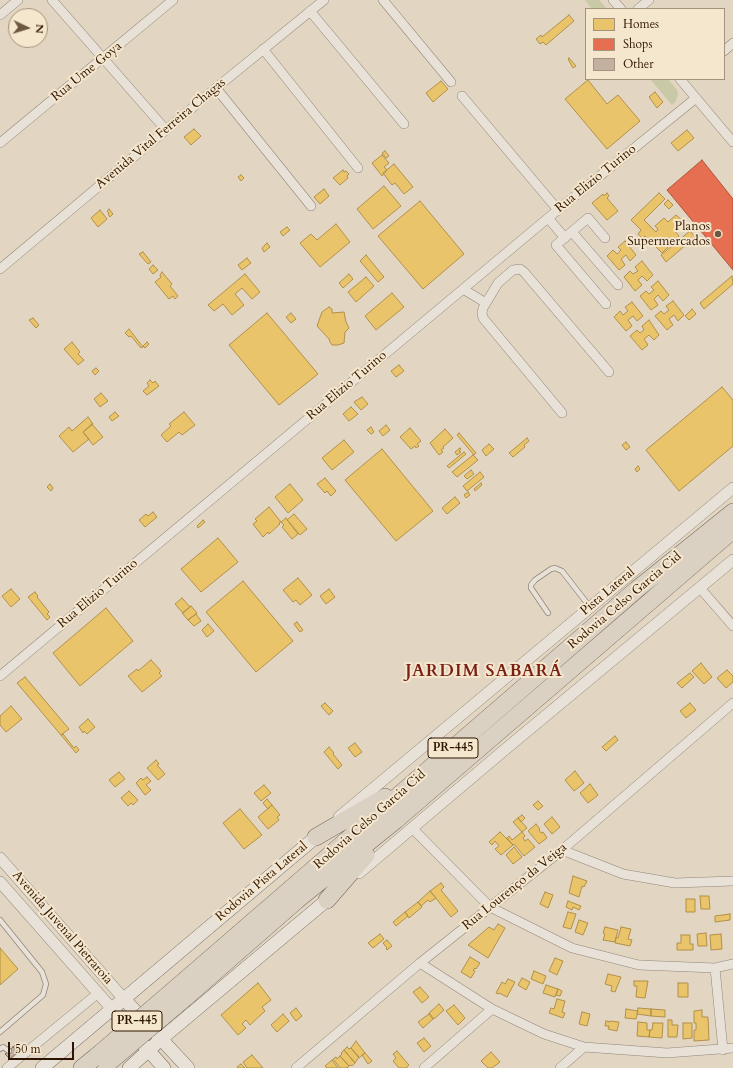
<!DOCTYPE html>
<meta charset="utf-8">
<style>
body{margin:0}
#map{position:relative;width:733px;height:1068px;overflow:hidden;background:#e2d5c1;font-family:Cardo,serif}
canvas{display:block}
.legend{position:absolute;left:585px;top:8px;width:140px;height:72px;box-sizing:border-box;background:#f5e6ce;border:1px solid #a5927c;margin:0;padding:5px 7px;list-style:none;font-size:12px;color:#2e1501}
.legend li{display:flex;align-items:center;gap:8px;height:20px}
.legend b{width:20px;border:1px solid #a5927c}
.north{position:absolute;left:8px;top:8px;width:40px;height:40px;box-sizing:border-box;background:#f5e6ce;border:1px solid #a5927c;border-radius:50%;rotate:94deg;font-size:11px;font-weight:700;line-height:16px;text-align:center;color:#2e1501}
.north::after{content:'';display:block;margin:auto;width:14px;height:18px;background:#6d5844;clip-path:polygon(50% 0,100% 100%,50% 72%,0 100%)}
.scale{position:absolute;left:8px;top:1042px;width:66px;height:18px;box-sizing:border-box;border:2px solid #2e1501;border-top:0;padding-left:5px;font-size:12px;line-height:14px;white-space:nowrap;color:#2e1501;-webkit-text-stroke:3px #f5e6ce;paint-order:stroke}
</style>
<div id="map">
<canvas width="733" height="1068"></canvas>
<ul class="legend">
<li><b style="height:11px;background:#e9c46a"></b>Homes</li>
<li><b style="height:11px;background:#e76f51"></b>Shops</li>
<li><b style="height:11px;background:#c4b0a1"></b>Other</li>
</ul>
<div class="north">N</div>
<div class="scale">50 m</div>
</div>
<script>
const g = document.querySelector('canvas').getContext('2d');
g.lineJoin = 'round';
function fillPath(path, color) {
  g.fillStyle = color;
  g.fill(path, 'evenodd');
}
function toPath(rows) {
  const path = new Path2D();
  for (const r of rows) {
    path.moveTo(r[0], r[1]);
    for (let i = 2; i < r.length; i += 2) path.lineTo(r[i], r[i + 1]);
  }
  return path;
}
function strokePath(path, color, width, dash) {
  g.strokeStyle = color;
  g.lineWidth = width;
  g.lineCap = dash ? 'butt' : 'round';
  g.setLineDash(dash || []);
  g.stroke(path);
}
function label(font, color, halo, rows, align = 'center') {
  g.font = font + ' Cardo,serif';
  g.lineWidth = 4;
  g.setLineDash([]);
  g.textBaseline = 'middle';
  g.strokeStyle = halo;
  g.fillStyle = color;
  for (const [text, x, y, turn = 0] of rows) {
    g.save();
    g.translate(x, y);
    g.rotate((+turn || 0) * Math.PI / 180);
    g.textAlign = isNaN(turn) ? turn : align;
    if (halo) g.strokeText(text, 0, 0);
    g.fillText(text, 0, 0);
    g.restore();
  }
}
fillPath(toPath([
 [585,0,599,0,607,9,592,9],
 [650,79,668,79,677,90,678,94,676,101,672,105]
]), '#c9c9a7');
const homes = toPath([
 [569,15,574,21,546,45,543,42,540,44,536,39,541,35,542,37,569,15],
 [569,58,576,66,573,68,568,59,569,58],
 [588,80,607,104,618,95,640,121,607,149,565,99,588,80],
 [441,81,448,89,433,102,426,93,441,81],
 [655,92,663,102,657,108,649,97,655,92],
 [194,129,201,136,191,145,184,137,194,129],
 [687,130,694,138,678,151,671,143,687,130],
 [385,151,389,156,386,158,382,153,385,151],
 [382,155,389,163,384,167,387,170,382,176,372,163,382,155],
 [394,164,413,187,404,194,395,183,392,185,383,173,394,164],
 [343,170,344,172,346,171,349,174,347,176,348,178,340,185,333,178,343,170],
 [241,175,244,178,241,181,238,177,241,175],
 [384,186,401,206,373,229,357,209,384,186],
 [324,189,329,196,320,204,314,197,324,189],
 [607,193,609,196,607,198,618,211,607,220,592,203,603,194,604,196,607,193],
 [659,193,665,199,644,220,656,232,658,229,655,226,664,218,668,222,676,215,683,221,674,230,679,236,673,242,668,237,663,242,668,247,662,253,645,236,642,238,638,234,641,230,631,220,659,193],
 [668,200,673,205,669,209,664,204,668,200],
 [420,201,464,254,423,289,378,236,420,201],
 [109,209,113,214,110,217,108,214,109,213,107,211,109,209],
 [100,210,107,219,98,227,91,218,100,210],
 [336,224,350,242,320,267,300,243,311,234,317,240,336,224],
 [287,227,290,230,283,236,280,232,287,227],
 [690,231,695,237,666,262,661,255,690,231],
 [625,241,636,255,630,261,626,255,621,259,625,265,619,270,607,256,613,250,617,254,621,250,618,247,625,241],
 [267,243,270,247,264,252,262,248,267,243],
 [143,252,151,262,148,264,139,254,143,252],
 [366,255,384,277,378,282,360,261,366,255],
 [247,258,251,263,242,270,238,265,247,258],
 [642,261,653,275,647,281,642,276,638,280,642,285,635,291,624,277,630,271,633,274,638,271,635,267,642,261],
 [153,265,158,270,153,274,149,269,153,265],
 [162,272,172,284,170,286,178,296,175,299,173,296,169,299,155,282,161,277,160,275,162,272],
 [245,274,260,292,252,299,242,288,235,294,244,305,232,315,223,304,214,311,208,305,245,274],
 [349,274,353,279,343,288,339,283,349,274],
 [732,276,733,284,704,309,700,303,732,276],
 [366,277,374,286,356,302,348,292,366,277],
 [658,281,669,295,663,301,658,295,654,299,658,305,651,310,640,296,646,291,649,294,654,290,651,287,658,281],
 [392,293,404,307,376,330,365,316,392,293],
 [673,301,684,315,678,321,674,315,669,319,673,325,667,330,655,316,661,311,664,314,669,310,666,306,673,301],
 [632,302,643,316,637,321,633,316,628,320,632,326,626,331,614,317,620,311,623,315,628,311,625,307,632,302],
 [329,307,332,309,332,313,344,312,346,322,349,328,345,332,344,343,338,345,332,345,330,342,329,339,317,326,322,312,329,307],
 [692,309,696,314,689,320,685,316,692,309],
 [267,313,318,374,279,405,229,345,267,313],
 [291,313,296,319,291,323,286,317,291,313],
 [33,318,39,325,36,328,29,320,33,318],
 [649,320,659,335,654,340,649,335,644,339,648,345,642,350,630,336,637,330,640,333,644,330,642,326,649,320],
 [129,329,143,347,141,348,131,336,129,337,125,333,129,329],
 [72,342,80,352,78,354,84,360,78,365,64,349,72,342],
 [147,342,149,344,145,348,143,346,147,342],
 [399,365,404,371,396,377,391,371,399,365],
 [96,368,99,371,95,375,92,371,96,368],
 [150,380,153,383,155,381,159,386,147,395,143,391,149,386,147,383,150,380],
 [722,387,733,400,733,446,679,491,646,450,722,387],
 [101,393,108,401,100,407,94,399,101,393],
 [362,397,368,404,361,410,354,402,362,397],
 [351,407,358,414,349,421,343,414,351,407],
 [115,412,119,416,112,421,109,417,115,412],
 [184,412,195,425,182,435,179,432,167,442,161,435,171,426,169,424,184,412],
 [88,417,93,424,83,432,89,439,73,452,59,436,69,427,72,431,88,417],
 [92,424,103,437,93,445,83,432,92,424],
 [386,425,390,430,383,436,379,431,386,425],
 [371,427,374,432,371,434,367,430,371,427],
 [410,428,421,441,417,444,419,446,416,448,415,446,411,449,400,437,410,428],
 [445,429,453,438,443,447,444,448,441,450,443,452,439,455,430,443,445,429],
 [459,433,476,453,474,455,457,435,459,433],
 [527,438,529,441,524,445,525,447,513,457,509,453,527,438],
 [344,440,354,452,332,470,322,458,344,440],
 [626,442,630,447,626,450,622,445,626,442],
 [489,444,494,449,486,456,482,450,489,444],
 [460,448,461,449,459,451,461,452,457,455,455,452,460,448],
 [382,449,433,511,396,541,345,480,382,449],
 [464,452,466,454,449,468,447,466,464,452],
 [473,455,478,460,457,477,452,472,473,455],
 [638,466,640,469,637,472,635,469,638,466],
 [471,470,474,474,467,479,464,476,471,470],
 [480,472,484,477,467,491,463,486,480,472],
 [325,478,336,491,331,496,327,491,325,493,317,484,325,478],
 [481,483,482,485,475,491,474,489,481,483],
 [50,484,53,488,51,491,47,487,50,484],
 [290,484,303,500,288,513,275,497,290,484],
 [468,492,470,495,466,498,464,495,468,492],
 [455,497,460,503,447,514,442,508,455,497],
 [269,507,281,522,279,523,280,524,269,534,268,532,263,537,253,524,257,521,255,519,269,507],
 [153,512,157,517,145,527,139,520,146,514,148,516,153,512],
 [294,514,307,529,300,535,287,520,294,514],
 [286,518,298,534,292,539,282,527,284,525,281,522,286,518],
 [203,520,205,522,198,528,197,526,203,520],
 [218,538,238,562,201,592,181,569,218,538],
 [298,578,312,595,300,605,296,600,293,602,283,590,298,578],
 [243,581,293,641,256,672,206,612,243,581],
 [11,589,20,599,11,607,2,596,11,589],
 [329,589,335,597,326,604,320,596,329,589],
 [35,592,38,596,37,597,49,612,47,614,50,617,47,620,28,597,35,592],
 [182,598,190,607,183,613,175,604,182,598],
 [191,606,197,613,188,620,182,613,191,606],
 [106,608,133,641,80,686,53,653,106,608],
 [196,614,201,621,194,626,188,620,196,614],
 [297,622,303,630,300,632,294,624,297,622],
 [208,624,214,631,207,637,202,630,208,624],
 [151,660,161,671,159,673,162,676,142,692,128,676,137,669,138,671,151,660],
 [701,663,712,677,704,684,692,671,701,663],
 [727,670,733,676,733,682,726,688,717,678,727,670],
 [690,673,694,677,682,688,677,683,690,673],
 [25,677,69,729,61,735,17,683,25,677],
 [325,703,333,711,329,715,321,706,325,703],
 [690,703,696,710,686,718,680,711,690,703],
 [11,706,22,719,6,732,0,725,0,716,11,706],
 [88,719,95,727,87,734,84,731,83,733,79,727,88,719],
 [63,734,74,748,76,746,79,750,76,753,61,735,63,734],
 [615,736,618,740,606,751,602,747,615,736],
 [355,743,362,752,355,757,348,748,355,743],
 [329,747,334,753,333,754,342,765,338,769,324,752,329,747],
 [156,760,159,764,157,765,165,774,158,780,147,768,156,760],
 [575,771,584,783,574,791,565,780,575,771],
 [119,772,125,779,115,787,109,780,119,772],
 [147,777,151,781,146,785,151,790,145,795,136,783,141,778,143,780,147,777],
 [590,784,598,795,588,803,580,793,590,784],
 [264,785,271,793,261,801,254,793,264,785],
 [129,791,138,800,133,805,131,803,128,806,121,798,129,791],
 [267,799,272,805,268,809,263,803,267,799],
 [538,801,543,806,538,810,533,805,538,801],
 [272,805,280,815,277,817,279,820,268,829,258,817,272,805],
 [240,809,262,835,244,849,223,823,240,809],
 [522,815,525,818,521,822,518,818,522,815],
 [552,817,560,827,552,834,544,824,552,817],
 [518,818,527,828,522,832,513,822,518,818],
 [536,824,540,829,539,830,541,833,543,832,547,838,539,844,528,831,536,824],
 [500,832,513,845,501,855,495,849,499,846,495,841,492,845,489,842,500,832],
 [522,832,525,836,523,838,525,841,528,839,535,847,524,856,514,844,513,845,507,838,509,836,512,840,522,832],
 [514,847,522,857,513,864,506,855,514,847],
 [573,876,587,881,584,887,582,886,579,897,569,893,573,876],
 [441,883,444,887,441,890,458,911,451,917,430,891,441,883],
 [430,891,436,898,430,902,428,900,421,906,418,902,430,891],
 [545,892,553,895,548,908,540,904,545,892],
 [700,896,709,896,710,909,701,909,700,896],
 [686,899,695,899,695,912,686,912,686,899],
 [568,901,581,906,579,910,573,907,572,910,566,907,568,901],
 [418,902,422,907,409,918,405,912,418,902],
 [405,912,408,916,396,926,393,922,405,912],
 [568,912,576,914,571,929,563,927,568,912],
 [730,914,730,920,715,922,715,916,730,914],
 [579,920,588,923,583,935,575,932,579,920],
 [498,924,505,928,488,958,468,945,489,927,494,930,498,924],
 [605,927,618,930,615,942,603,940,605,934,603,933,605,927],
 [621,927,631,929,628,939,632,940,630,946,615,943,616,937,618,938,621,927],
 [706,933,707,946,698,946,697,934,706,933],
 [380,934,384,939,373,948,368,943,380,934],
 [721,934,722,949,711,950,710,935,721,934],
 [681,935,690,935,690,944,693,944,693,950,677,950,677,943,681,943,681,935],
 [387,940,392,946,387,950,386,949,387,948,383,943,387,940],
 [0,948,18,969,0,985,0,948],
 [470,957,480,963,476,969,475,968,473,970,475,971,471,978,461,972,470,957],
 [555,958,563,961,557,975,549,971,555,958],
 [534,971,546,976,543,984,531,979,534,971],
 [608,974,621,977,615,992,611,991,612,986,605,984,608,974],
 [522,978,530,982,526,990,518,985,522,978],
 [508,979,515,982,507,997,499,993,498,994,496,993,502,982,505,984,508,979],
 [634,981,648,981,645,998,636,997,637,986,634,986,634,981],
 [258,983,271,1000,262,1007,265,1011,250,1025,246,1020,242,1024,246,1028,238,1035,221,1015,258,983],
 [678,983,688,983,688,997,678,997,678,983],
 [546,985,558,989,555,997,543,993,546,985],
 [420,987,429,997,422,1003,413,992,420,987],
 [558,989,562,991,560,996,556,995,558,989],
 [557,999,565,1001,562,1012,565,1013,563,1018,549,1013,551,1008,554,1009,557,999],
 [439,1004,444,1010,434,1019,429,1013,439,1004],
 [454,1005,465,1018,458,1025,446,1011,454,1005],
 [296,1008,302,1016,296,1021,290,1013,296,1008],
 [638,1008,651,1009,651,1016,637,1014,638,1008],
 [626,1009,638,1011,636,1019,625,1018,626,1009],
 [651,1009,665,1010,665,1017,651,1016,651,1009],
 [702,1010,702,1017,708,1017,709,1040,694,1041,694,1030,696,1030,696,1023,694,1023,694,1011,702,1010],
 [582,1012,590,1014,587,1026,579,1024,582,1012],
 [283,1014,289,1021,277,1032,271,1025,283,1014],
 [429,1014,433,1019,423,1028,418,1022,429,1014],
 [668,1020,672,1020,672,1025,678,1025,677,1037,668,1037,668,1020],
 [606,1021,610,1022,610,1021,619,1022,617,1031,608,1029,609,1026,605,1026,606,1021],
 [638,1022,647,1023,647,1030,650,1030,649,1037,637,1036,638,1022],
 [653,1023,663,1023,662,1038,649,1037,650,1030,652,1030,653,1023],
 [683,1023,692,1023,692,1038,683,1039,683,1023],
 [424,1038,431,1046,424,1052,417,1043,424,1038],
 [356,1041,365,1053,359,1058,351,1048,356,1041],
 [347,1047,349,1049,351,1048,359,1057,355,1063,344,1050,347,1047],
 [344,1050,355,1063,352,1066,351,1065,349,1066,340,1056,342,1054,341,1053,344,1050],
 [397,1051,409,1065,406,1068,399,1068,393,1061,396,1058,393,1054,397,1051],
 [491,1052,500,1062,492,1068,488,1068,481,1061,491,1052],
 [365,1053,372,1061,368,1064,362,1055,365,1053],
 [252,1055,263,1068,247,1068,243,1062,252,1055],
 [340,1056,349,1066,347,1068,340,1068,333,1059,336,1057,337,1059,340,1056],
 [332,1060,338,1068,327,1068,325,1066,332,1060],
 [241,1064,245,1068,238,1068,237,1067,241,1064]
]);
fillPath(homes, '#e9c46a');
strokePath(homes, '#b1904a', 1);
const shops = toPath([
 [702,160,733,199,733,270,667,190,702,160]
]);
fillPath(shops, '#e76f51');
strokePath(shops, '#b05439', 1);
const building = toPath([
 [18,1043,22,1048,18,1052,13,1047,18,1043],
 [13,1047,18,1052,10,1059,5,1054,13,1047]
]);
fillPath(building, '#c4b0a1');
strokePath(building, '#776c60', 1);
const service = toPath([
 [548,613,531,588,531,585,535,580,551,569,555,568,562,571,590,607],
 [0,920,42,972,46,984,43,995,0,1032],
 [0,1049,3,1047,9,1051]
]);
const minor = toPath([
 [52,0,166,130],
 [383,0,451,82],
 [613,0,621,9],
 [638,9,649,0],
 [310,11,404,124],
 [0,15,18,0],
 [263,49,358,168],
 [724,51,733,43],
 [680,79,733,142],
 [216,88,311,206],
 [462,96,558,210],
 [0,143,173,0],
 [548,218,565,238],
 [572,232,618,285],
 [605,238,588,218,556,245,606,304],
 [0,269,216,88,324,0],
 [463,289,486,303],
 [562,413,483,318,482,313,483,308,498,283,513,270,520,269,524,272,609,372],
 [700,588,733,626],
 [0,676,548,218,696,98],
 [412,828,490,907,572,948,639,965,715,968,733,964],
 [562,850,623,874,675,883,733,881],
 [420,963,492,1009,544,1034,584,1047,667,1053,733,1048],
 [715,968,723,1050],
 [7,1068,97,994],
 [296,1068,420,963,562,850,733,703],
 [424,1068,492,1009],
 [560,1068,584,1047]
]);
const tertiary = toPath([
 [339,817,733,488],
 [0,858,124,999],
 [359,873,502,752,733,560],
 [0,882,112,1009]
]);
const secondary = toPath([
 [124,999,188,1068],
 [112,1009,164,1068],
 [42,1068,316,837],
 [129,1068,161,1039,327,900]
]);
const motorway = toPath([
 [316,837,385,797],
 [327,900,366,855],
 [176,988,636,590,733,512],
 [185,998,296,901,396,820,733,530],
 [82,1068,98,1055]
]);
strokePath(service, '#918679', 6);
strokePath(minor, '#918679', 10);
strokePath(tertiary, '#918679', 12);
strokePath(secondary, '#776c60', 14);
strokePath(motorway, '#776c60', 18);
strokePath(service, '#e7e1d7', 4.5);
strokePath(minor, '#e7e1d7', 9);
strokePath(tertiary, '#e7e1d7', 11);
strokePath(secondary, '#e7e1d7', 13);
strokePath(motorway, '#dbd1c2', 17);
const motorwayBridge = toPath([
 [98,1055,176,988],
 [107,1064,185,998]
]);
strokePath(motorwayBridge, '#776c60', 18, []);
strokePath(motorwayBridge, '#dbd1c2', 17);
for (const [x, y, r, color] of [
 [718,234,4,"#6d5844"]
]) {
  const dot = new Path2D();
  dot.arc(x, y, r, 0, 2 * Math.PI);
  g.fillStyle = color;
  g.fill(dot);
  strokePath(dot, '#f5e6ce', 1.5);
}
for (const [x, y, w] of [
 [453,748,50],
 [137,1021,50]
]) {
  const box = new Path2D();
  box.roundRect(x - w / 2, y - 10, w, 20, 3);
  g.fillStyle = '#f5e6ce';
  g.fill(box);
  strokePath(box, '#2e1501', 1);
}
label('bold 12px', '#2e1501', null, [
 ["PR-445",453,748],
 ["PR-445",137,1021]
]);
label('13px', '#2e1501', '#f5e6ce', [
 ["Rua Ume Goya",87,72,-39],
 ["Avenida Vital Ferreira Chagas",161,134,-40],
 ["Rua Elizio Turino",596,179,-39],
 ["Rua Elizio Turino",347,386,-40],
 ["Pista Lateral",608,592,-40],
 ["Rua Elizio Turino",98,594,-40],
 ["Rodovia Celso Garcia Cid",625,601,-40],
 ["Rodovia Celso Garcia Cid",370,820,-41],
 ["Rodovia Pista Lateral",262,882,-40],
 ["Rua Lourenço da Veiga",515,887,-39],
 ["Avenida Juvenal Pietraroia",62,928,49]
]);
label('13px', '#2e1501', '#f5e6ce', [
 ["Planos",710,227],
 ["Supermercados",710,242]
], 'right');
g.letterSpacing = '1px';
label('bold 17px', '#7a1f14', '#f5e6ce', [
 ["JARDIM SABARÁ",484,672]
]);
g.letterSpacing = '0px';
</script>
